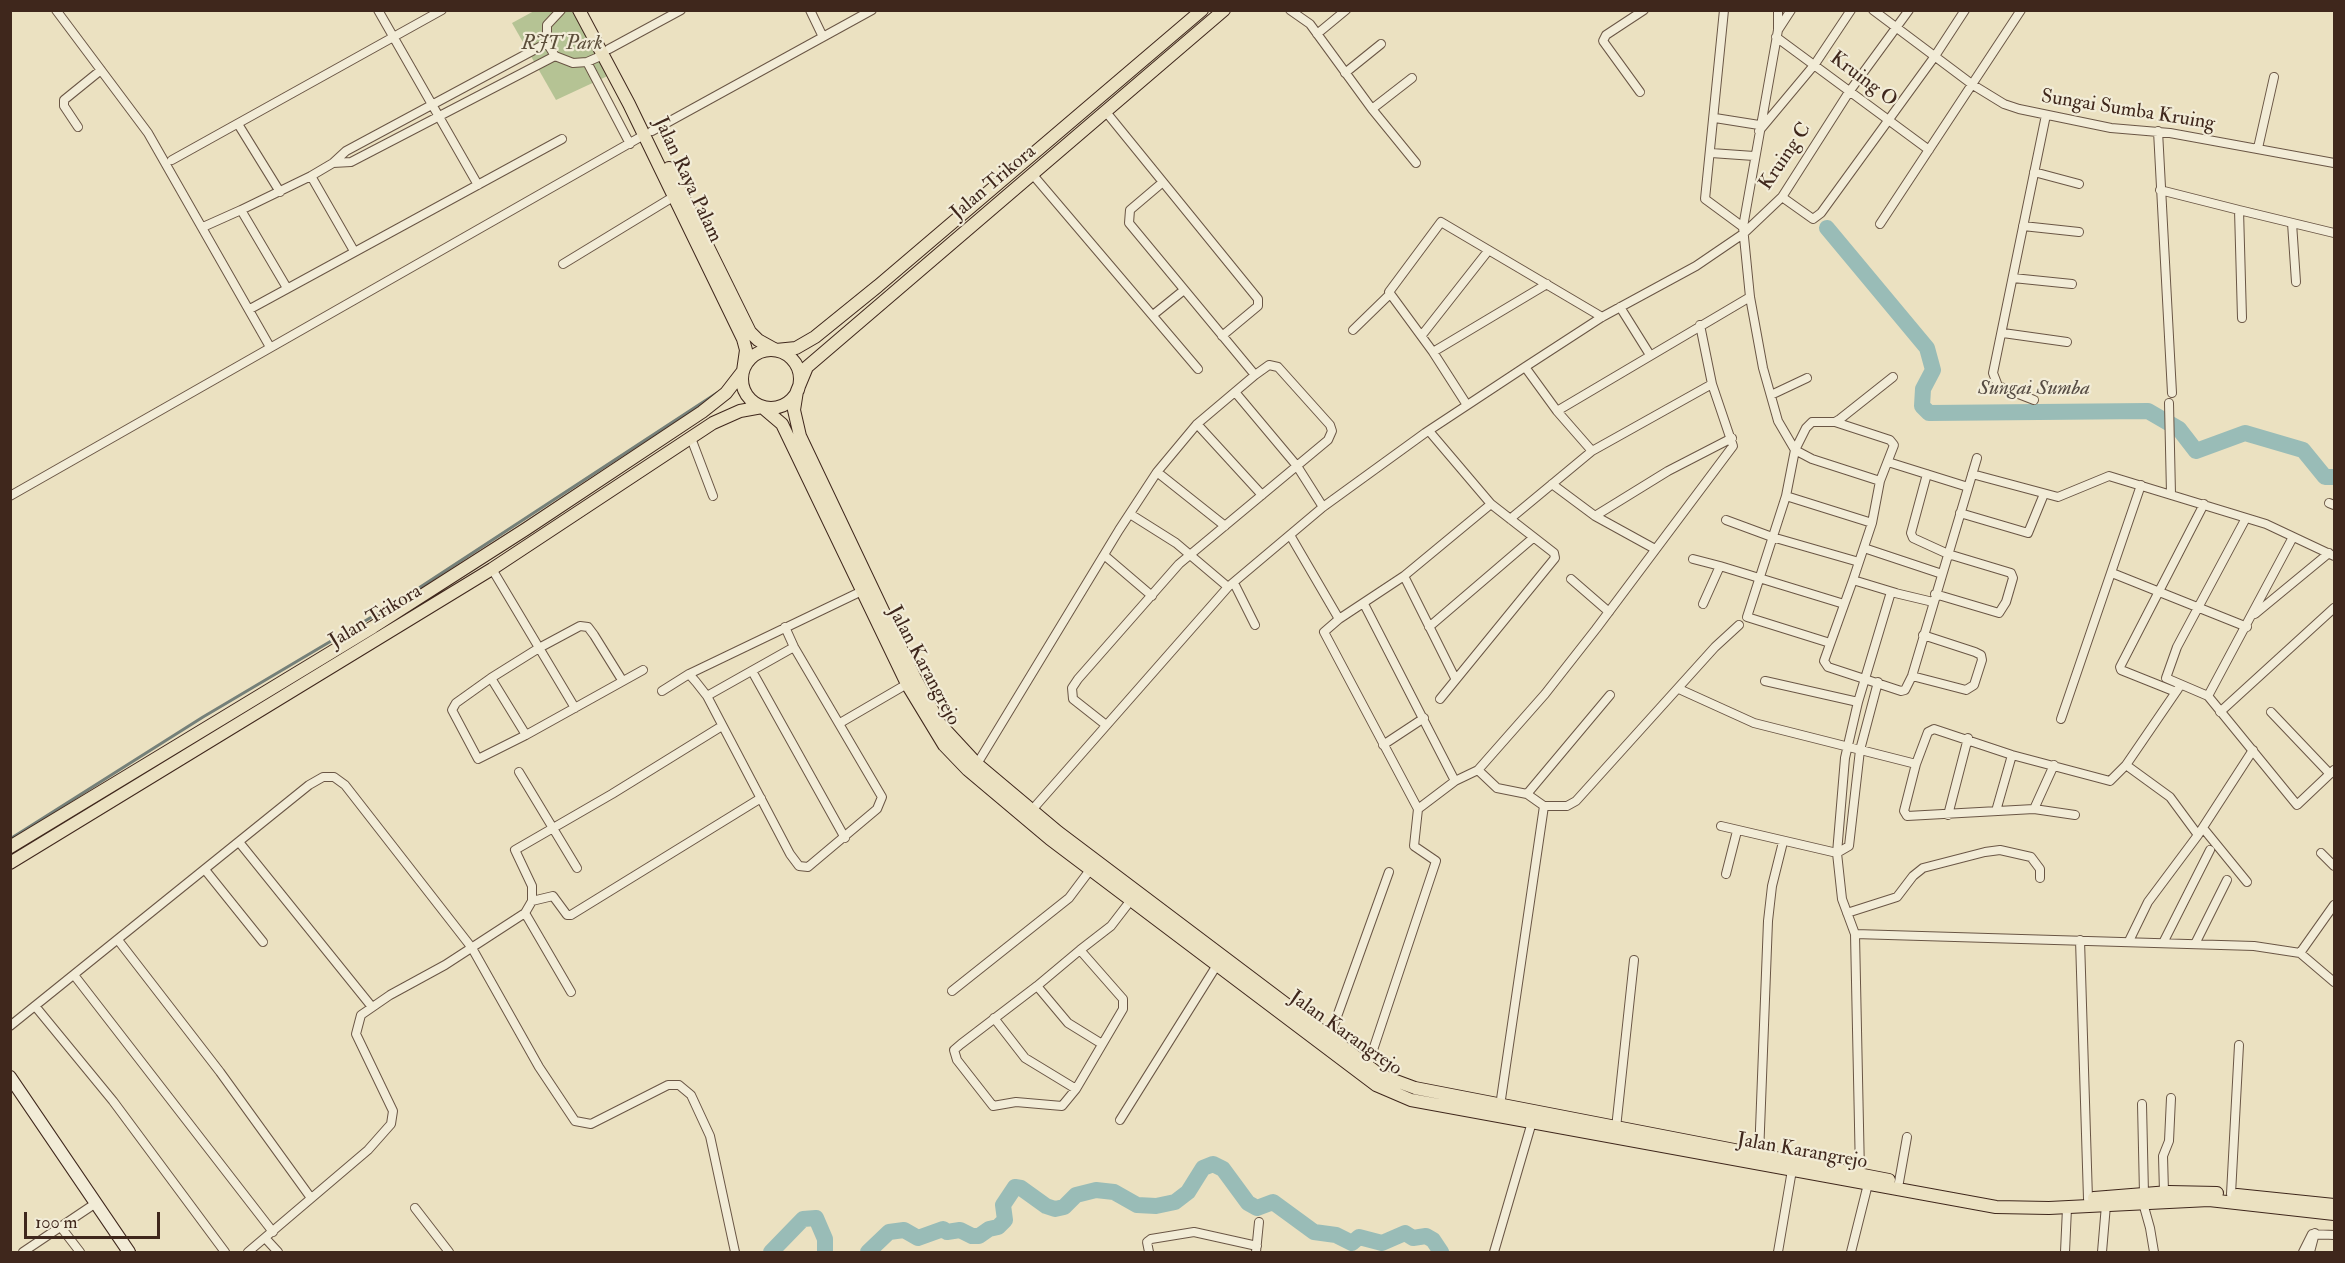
<!DOCTYPE html>
<style>
body{margin:0}
#map{position:relative;width:2345px;height:1263px;overflow:hidden;background:#ebe1c1;font-family:"IM FELL Double Pica",serif}
canvas{display:block}
.frame{position:absolute;inset:0;border:12px solid #3f271c;pointer-events:none}
.scale{position:absolute;left:24px;top:1212px;width:136px;height:27px;box-sizing:border-box;border:3px solid #3f271c;border-top:0;padding-left:8px;font-size:18px;line-height:21px;white-space:nowrap;color:#3f271c;-webkit-text-stroke:4px #f2ecd7;paint-order:stroke}
</style>
<div id="map">
<canvas width="2345" height="1263"></canvas>
<div class="frame"></div>
<div class="scale">100 m</div>
</div>
<script>
const g = document.querySelector('canvas').getContext('2d');
g.lineJoin = 'round';
function fillPath(path, color) {
  g.fillStyle = color;
  g.fill(path, 'evenodd');
}
function toPath(rows) {
  const path = new Path2D();
  for (const r of rows) {
    if (r.length === 3) {
      path.moveTo(r[0] + r[2], r[1]);
      path.arc(r[0], r[1], r[2], 0, 2 * Math.PI);
      continue;
    }
    path.moveTo(r[0], r[1]);
    for (let i = 2; i < r.length; i += 2) path.lineTo(r[i], r[i + 1]);
  }
  return path;
}
function strokePath(path, color, width, dash) {
  g.strokeStyle = color;
  g.lineWidth = width;
  g.lineCap = dash ? 'butt' : 'round';
  g.setLineDash(dash || []);
  g.stroke(path);
}
function label(font, color, halo, rows, align = 'center') {
  g.font = font + ' "IM FELL Double Pica",serif';
  g.lineWidth = 4.5;
  g.setLineDash([]);
  g.textBaseline = 'middle';
  g.strokeStyle = halo;
  g.fillStyle = color;
  for (const [text, x, y, turn = 0] of rows) {
    g.save();
    g.translate(x, y);
    g.rotate((+turn || 0) * Math.PI / 180);
    g.textAlign = isNaN(turn) ? turn : align;
    if (halo) g.strokeText(text, 0, 0);
    g.fillText(text, 0, 0);
    g.restore();
  }
}
fillPath(toPath([
 [534,11,581,11,614,73,556,100,512,23]
]), '#b5c394');
strokePath(toPath([
 [10,839,203,717,402,599,717,393]
]), '#758079', 3);
strokePath(toPath([
 [1827,228,1927,348,1933,370,1923,389,1922,406,1929,413,2148,411,2179,429,2196,451,2245,433,2303,450,2325,477,2334,477],
 [771,1252,803,1219,816,1218,825,1239,825,1252],
 [868,1252,889,1232,904,1230,918,1238,943,1229,947,1232,960,1230,972,1236,979,1236,989,1229,998,1227,1005,1220,1003,1205,1015,1187,1021,1188,1046,1206,1055,1209,1064,1207,1076,1195,1096,1190,1114,1192,1137,1205,1156,1206,1175,1202,1188,1192,1203,1168,1213,1164,1223,1169,1248,1203,1257,1208,1273,1202,1314,1232,1336,1235,1352,1243,1359,1237,1382,1243,1405,1233,1413,1238,1426,1236,1433,1240,1441,1252]
]), '#99bcb7', 16);
const street = toPath([
 [56,10,148,133,270,347],
 [378,10,478,185],
 [561,10,547,25,547,43,555,56,573,63,587,62,603,55],
 [810,10,823,37],
 [1290,10,1310,24,1372,109,1416,163],
 [1724,10,1705,199,1743,227],
 [1778,10,1778,30,1743,227,1750,297,1763,368,1778,421,1795,450,1812,459,1880,481],
 [1873,10,1973,85,2004,104,2019,109,2111,128,2170,133,2334,163],
 [1778,30,1791,10],
 [1317,34,1346,10],
 [1776,37,1929,150],
 [609,49,681,10],
 [587,62,630,144],
 [1345,73,1381,44],
 [1640,92,1603,41,1606,35,1644,10],
 [1372,109,1412,78],
 [1106,112,1258,299,1258,306,1222,336],
 [1715,118,1759,125],
 [238,124,280,192],
 [78,127,64,106,64,100,101,70],
 [652,131,872,10],
 [1759,131,1815,64,1851,10],
 [2158,131,2172,393],
 [2258,148,2274,77],
 [1711,153,1754,156],
 [172,160,442,10],
 [333,163,351,162,555,56],
 [2034,172,2079,184],
 [1033,175,1198,369],
 [311,176,354,251],
 [2160,190,2239,210,2242,318],
 [1782,197,1813,219,1821,213,1935,56,1965,10],
 [2239,210,2334,233],
 [2292,223,2296,282],
 [1880,224,2021,10],
 [2023,226,2079,232],
 [203,227,241,210],
 [563,264,673,197],
 [2013,278,2072,284],
 [287,288,241,210,311,176,333,163,346,151,547,43],
 [1620,307,1650,355],
 [250,309,562,139],
 [1153,315,1184,290],
 [1353,330,1390,294],
 [2003,333,2067,342],
 [1422,335,1488,251],
 [1433,352,1547,284],
 [1525,367,1557,411,1592,451],
 [1235,392,1297,466,1323,507],
 [1771,395,1807,378],
 [2034,400,1998,386,1993,373,2046,115],
 [2169,403,2171,494],
 [1467,405,1433,352,1389,292,1441,222,1602,317],
 [1557,411,1750,297],
 [1835,422,1890,440,1894,445,1880,481,1872,523,1853,580,1824,661,1828,667,1901,691,1905,690,1912,676,1977,458],
 [1197,424,1262,495],
 [1429,431,1491,504,1554,553,1555,558,1440,699],
 [691,438,713,496],
 [1888,462,1968,487],
 [1157,472,1225,526],
 [1927,474,1911,533,1913,538,1948,554,2011,573,2013,578,2006,602,1999,613,1935,594],
 [1972,474,2058,497,2109,476,2266,524,2334,556],
 [1552,484,1595,516,1655,549],
 [10,496,644,135],
 [1786,496,1872,523],
 [2329,503,2334,505],
 [1960,513,2028,533,2044,494],
 [1130,514,1176,543,1228,587],
 [1595,516,1668,471,1732,438],
 [2246,518,2177,647,2166,678,2208,696,2297,805,2334,770],
 [1510,519,1592,451,1712,384],
 [1726,520,1772,537,1859,562],
 [1290,535,1339,619],
 [1864,548,1942,574],
 [1104,555,1152,596],
 [1693,559,1720,566],
 [492,569,575,708],
 [2112,573,2247,627],
 [1404,576,1455,678],
 [1571,579,1609,612],
 [1853,580,1896,593],
 [1234,583,1255,625],
 [1364,604,1455,781],
 [1703,604,1720,566,1844,604],
 [2255,614,2329,553],
 [1429,627,1533,538],
 [1830,643,1747,617,1786,496,1795,450,1806,428,1812,422,1835,422,1840,419,1893,377],
 [752,671,845,838],
 [689,674,862,591],
 [1912,676,1966,690,1974,685,1982,660,1981,655,1975,652,1923,635],
 [491,678,526,735],
 [622,680,594,635,588,627,580,626,539,648,491,678,456,703,452,710,478,759,526,735,643,670],
 [1765,681,1858,702],
 [1679,689,1754,723,1916,764],
 [662,691,689,674,696,682,707,696,790,854,799,866,808,867,877,809,882,797,794,647,785,627],
 [2176,692,2121,670,2120,667,2204,504],
 [707,696,794,647],
 [2208,696,2293,537],
 [2220,712,2334,608],
 [2271,712,2330,774],
 [2061,719,2141,485],
 [840,723,907,684],
 [1106,725,1073,699,1072,688,1078,679,1179,564,1328,440,1332,431,1330,425,1278,367,1269,365,1255,375,1129,223,1130,210,1163,182],
 [1383,745,1424,718],
 [977,764,1119,530,1157,472,1197,424,1255,375],
 [2126,765,2178,689],
 [1478,770,1545,694,1596,629,1733,446,1712,384,1700,325],
 [519,772,577,868],
 [1527,794,1610,695],
 [1544,806,1567,806,1576,801,1715,647,1739,625],
 [1418,809,1455,781,1478,770,1497,788,1527,794,1544,806,1500,1106],
 [2034,809,2054,765],
 [1032,810,1228,587,1323,507,1425,433,1525,367,1602,317,1696,266,1743,234,1782,197,1849,92,1909,10],
 [1996,811,2012,755],
 [1948,815,1968,738],
 [2075,815,2034,809,1907,816,1904,811,1916,764,1928,732,1934,729,2012,755,2110,781,2126,765,2170,797,2198,835],
 [1721,826,1837,853,1849,846,1860,750,1878,682],
 [2203,828,2247,882],
 [239,842,372,1007],
 [2321,853,2334,866],
 [206,871,263,942],
 [1726,874,1737,831],
 [532,901,553,896,567,915,571,915,761,798],
 [525,913,571,992],
 [1847,913,1897,897,1913,876,1923,868,1985,852,2000,850,2031,857,2040,869,2040,878],
 [1855,934,2254,946,2300,953,2334,982],
 [118,940,220,1072,311,1198],
 [2080,940,2088,1199],
 [2129,941,2148,902,2198,835,2253,750],
 [2163,943,2210,850],
 [2195,944,2227,880],
 [1080,950,1123,999,1123,1009,1076,1089,1062,1106,1016,1102,993,1106,957,1060,954,1050,961,1044,1037,986,1080,950,1111,926,1131,900],
 [2300,953,2334,905],
 [74,975,273,1232],
 [1037,986,1068,1023,1102,1044],
 [952,991,1069,898,1093,866],
 [35,1006,113,1101,225,1252],
 [994,1018,1025,1058,1076,1089],
 [10,1026,309,785,323,777,334,777,345,785,472,948,539,1067,575,1121,591,1124,668,1085,679,1085,691,1095,710,1136,735,1252],
 [1330,1036,1389,872],
 [1368,1065,1436,861,1414,846,1418,809,1324,632,1339,619,1404,576,1491,504],
 [2142,1104,2144,1194],
 [1120,1120,1217,965],
 [1616,1128,1634,960],
 [1759,1155,1768,921,1772,886,1783,842],
 [1860,1173,1855,934,1842,899,1837,853,1845,758,1858,702,1891,592,1933,602],
 [1899,1182,1907,1137],
 [2164,1192,2163,1156,2169,1141,2171,1098],
 [2231,1194,2239,1045],
 [2143,1203,2150,1228,2154,1252],
 [415,1208,449,1252],
 [60,1226,80,1252],
 [266,1239,278,1252],
 [23,1252,96,1203],
 [248,1252,368,1150,391,1124,393,1111,356,1034,361,1015,390,995,445,965,525,913,532,901,532,886,515,850,612,794,722,726],
 [1149,1252,1147,1242,1151,1239,1194,1232,1257,1246],
 [1256,1252,1259,1222],
 [1494,1252,1532,1122],
 [1778,1252,1792,1170],
 [1851,1252,1868,1184],
 [2065,1252,2067,1208],
 [2102,1252,2106,1205],
 [2303,1252,2312,1234,2334,1235],
 [2310,1252,2315,1233]
]);
const secondary = toPath([
 [10,1077,129,1252]
]);
const primary = toPath([
 [1224,10,807,367,797,391,794,410,800,436,914,676,940,724,977,764,1058,832,1380,1075,1415,1088,1889,1180],
 [669,168,750,332,758,340,776,350,796,348,815,337,878,286,1202,10],
 [771,379,29],
 [10,847,373,627,526,529,702,412,726,393,743,371,746,350,743,339,629,104,579,10],
 [10,863,492,569,713,423,740,411,762,407,782,424,907,684,944,745,968,770,1050,839,1376,1085,1411,1100,1996,1207,2049,1208,2209,1200,2334,1214],
 [2237,1195,2334,1205],
 [2094,1198,2169,1192,2217,1193]
]);
strokePath(street, '#6a5645', 10);
strokePath(secondary, '#3f271c', 14);
strokePath(primary, '#3f271c', 14);
strokePath(street, '#f2ecd7', 8);
strokePath(secondary, '#f2ecd7', 12);
strokePath(primary, '#ebe1c1', 12);
label('italic 20px', '#5c4e3a', '#f2ecd7', [
 ["RJT Park",562,45]
]);
label('20px', '#3f271c', '#f2ecd7', [
 ["Kruing O",1863,80,37],
 ["Sungai Sumba Kruing",2128,111,9],
 ["Kruing C",1786,157,-56],
 ["Jalan Raya Palam",687,180,65],
 ["Jalan Trikora",994,183,-40],
 ["Jalan Trikora",376,617,-31],
 ["Jalan Karangrejo",923,666,62],
 ["Jalan Karangrejo",1345,1034,35],
 ["Jalan Karangrejo",1802,1152,10]
]);
label('italic 21px', '#564c43', '#f2ecd7', [
 ["Sungai Sumba",2034,389]
]);
</script>
